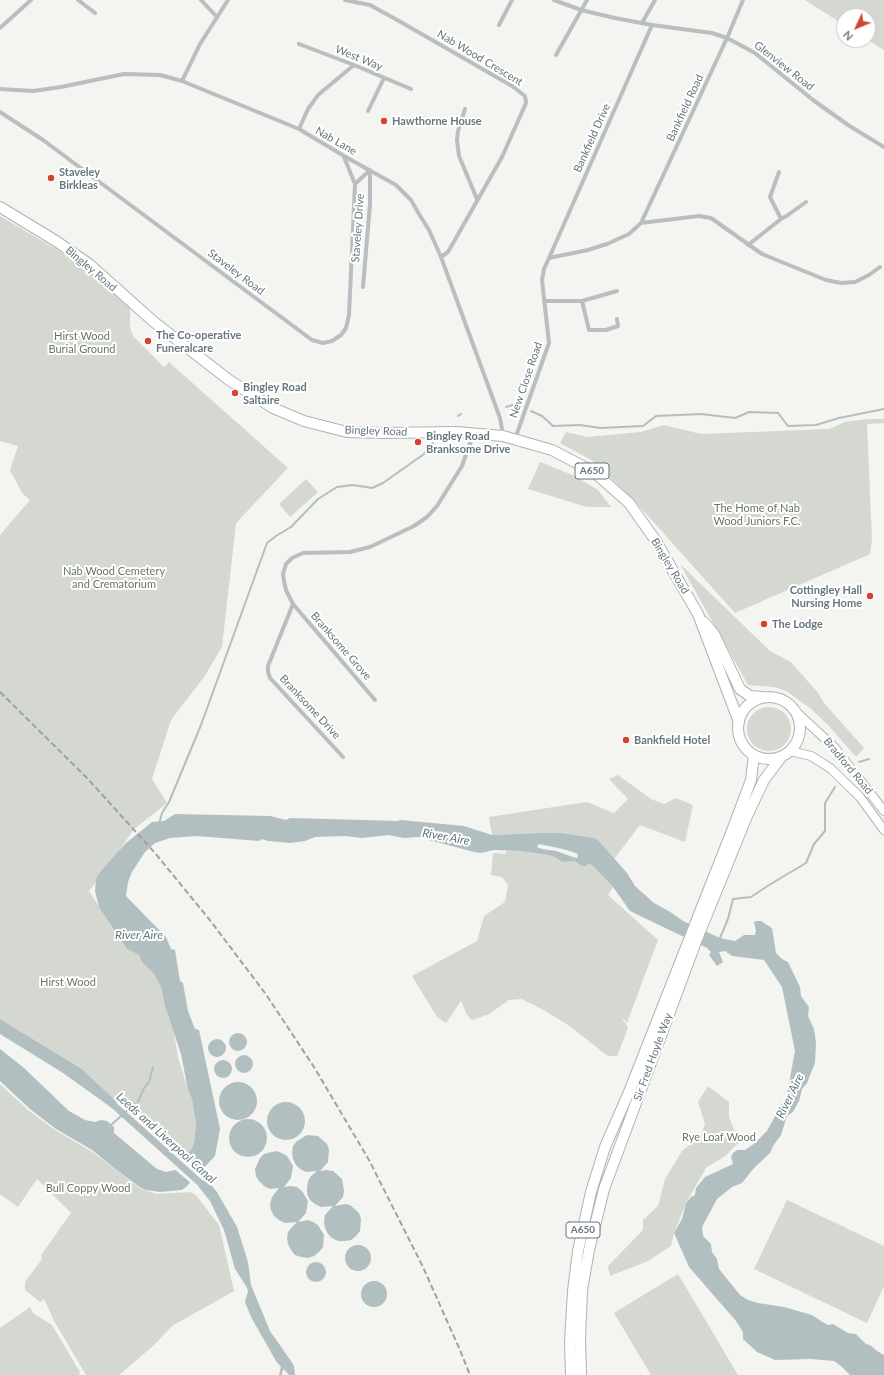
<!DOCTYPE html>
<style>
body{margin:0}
#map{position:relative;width:884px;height:1375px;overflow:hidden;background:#f4f4f1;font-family:Lato,sans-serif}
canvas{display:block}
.north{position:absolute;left:836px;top:8px;width:40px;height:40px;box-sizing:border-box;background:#fff;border:1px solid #c2c9cc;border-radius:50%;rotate:226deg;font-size:11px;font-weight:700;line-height:16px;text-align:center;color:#66777f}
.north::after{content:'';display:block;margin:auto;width:14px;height:18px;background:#d04634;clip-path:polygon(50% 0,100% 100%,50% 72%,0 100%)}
</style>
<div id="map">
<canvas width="884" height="1375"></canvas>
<div class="north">N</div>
</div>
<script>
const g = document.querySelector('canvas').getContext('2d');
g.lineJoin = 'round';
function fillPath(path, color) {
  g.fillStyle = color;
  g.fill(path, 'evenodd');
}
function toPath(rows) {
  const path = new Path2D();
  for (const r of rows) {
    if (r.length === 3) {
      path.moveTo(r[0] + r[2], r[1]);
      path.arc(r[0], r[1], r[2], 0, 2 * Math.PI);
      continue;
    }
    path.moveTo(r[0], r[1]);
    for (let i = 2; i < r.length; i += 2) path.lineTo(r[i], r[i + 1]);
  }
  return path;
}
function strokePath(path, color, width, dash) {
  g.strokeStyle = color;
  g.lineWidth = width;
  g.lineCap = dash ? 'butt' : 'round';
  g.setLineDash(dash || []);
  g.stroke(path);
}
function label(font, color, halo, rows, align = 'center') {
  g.font = font + ' Lato,sans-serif';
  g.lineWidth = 4;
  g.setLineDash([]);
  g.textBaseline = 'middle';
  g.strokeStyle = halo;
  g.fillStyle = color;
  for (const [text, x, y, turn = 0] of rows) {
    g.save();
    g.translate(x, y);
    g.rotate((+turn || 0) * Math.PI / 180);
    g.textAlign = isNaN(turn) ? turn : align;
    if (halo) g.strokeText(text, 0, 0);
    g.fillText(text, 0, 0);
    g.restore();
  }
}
fillPath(toPath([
 [805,0,884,0,884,50,868,40,868,16,844,16,844,25],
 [0,216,53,247,86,270,130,308,130,327,133,336,164,367,169,362,288,468,236,523,222,647,204,677,171,720,152,779,167,803,133,830,116,856,89,891,127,949,139,955,142,962,154,974,161,987,165,1006,174,1033,178,1057,188,1090,192,1099,195,1112,196,1123,194,1143,190,1153,185,1158,120,1099,117,1102,82,1069,0,1019,0,535,30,500,22,493,10,470,18,446,0,441],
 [867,419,884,419,884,423,867,424,872,540,870,554,735,613,632,498,593,461,560,443,566,432,587,437,641,432,664,425,701,434,829,429,845,422],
 [540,462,575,476,598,490,611,507,587,507,528,489],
 [306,479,318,492,290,517,279,504],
 [680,564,770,651,791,662,818,693,824,703,864,748,856,757,828,725,810,708,786,691,774,687,748,685],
 [769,729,22],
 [618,775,651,799,664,804,676,798,693,805,685,842,640,825,614,859,599,841,578,836,539,833,492,835,489,817,587,802,614,813,628,799,609,779],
 [506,851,520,851,549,855,574,861,582,866,588,864,592,865,613,887,608,895,658,940,627,1023,621,1016,628,1028,617,1056,608,1056,568,1025,542,1009,521,999,509,1000,489,1014,472,1020,467,1015,461,1001,446,1023,437,1017,412,976,477,941,484,916,505,902,508,885,502,877,491,875,493,853,506,854],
 [0,1084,28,1110,55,1130,91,1151,141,1189,157,1194,190,1192,196,1195,219,1225,234,1291,172,1326,154,1345,119,1375,86,1375,54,1321,44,1299,40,1302,25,1290,25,1282,42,1259,41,1255,71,1213,37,1179,18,1207,0,1194],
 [708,1086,729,1102,729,1117,739,1142,725,1156,706,1168,686,1203,674,1233,671,1246,648,1261,610,1276,608,1266,643,1230,643,1220,658,1206,665,1179,682,1151,701,1135,705,1124,698,1102],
 [787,1200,884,1246,884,1286,867,1323,754,1269],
 [678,1274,738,1375,651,1375,614,1313],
 [30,1307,34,1314,52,1325,80,1372,79,1375,0,1375,0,1328]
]), '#d4d8d0');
fillPath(toPath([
 [175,814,270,816,286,820,290,818,397,821,401,820,464,826,492,835,539,833,560,833,594,838,599,841,627,873,635,886,654,903,672,913,683,921,720,938,735,941,744,935,755,935,756,931,754,922,757,921,761,921,772,928,776,953,782,959,788,962,800,987,801,996,809,1007,808,1016,814,1029,816,1043,815,1063,807,1083,802,1089,799,1101,793,1112,787,1116,781,1135,773,1146,770,1153,754,1168,742,1183,732,1187,717,1199,702,1227,703,1236,711,1244,712,1252,717,1259,719,1269,740,1295,748,1300,758,1303,784,1307,812,1315,824,1323,828,1325,833,1324,848,1333,856,1334,866,1344,870,1345,877,1351,884,1355,884,1375,850,1375,841,1366,834,1361,811,1359,775,1360,757,1352,743,1339,743,1332,736,1321,689,1267,674,1233,682,1219,686,1203,691,1197,695,1195,696,1188,705,1177,733,1164,731,1157,733,1153,737,1150,745,1150,755,1143,767,1131,787,1094,795,1051,782,987,764,960,732,956,725,951,719,952,723,962,717,966,709,955,711,952,707,948,630,911,613,887,592,865,588,864,586,866,582,866,574,861,563,862,555,857,549,855,520,851,494,850,481,853,474,852,418,837,404,838,388,835,362,838,345,836,315,837,305,841,290,843,268,841,262,839,259,841,197,836,170,838,155,843,145,852,132,872,128,882,126,896,166,937,171,949,175,950,180,981,183,983,188,1011,195,1029,199,1030,220,1129,215,1156,187,1186,182,1190,160,1192,146,1190,141,1188,114,1168,92,1150,56,1129,30,1109,0,1081,0,1049,24,1068,69,1111,85,1120,95,1122,101,1120,107,1121,114,1127,114,1133,157,1169,166,1172,175,1170,185,1158,192,1148,194,1143,196,1123,192,1099,188,1090,181,1054,165,1006,161,987,154,974,142,962,139,955,127,949,99,907,95,891,96,879,100,872,126,843,152,822,164,821],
 [539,844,563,849,576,853,578,855,577,858,573,857,556,851,542,849,537,847],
 [0,1019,82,1069,117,1102,112,1108,63,1073,0,1034],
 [238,1042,9],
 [217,1048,9],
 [244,1064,9],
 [223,1069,9],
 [238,1101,19],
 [286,1121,19],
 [248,1138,19],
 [307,1135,318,1136,327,1144,329,1150,328,1162,320,1171,327,1170,333,1171,342,1179,344,1191,343,1197,335,1206,345,1204,350,1205,359,1213,361,1219,360,1231,356,1236,351,1240,345,1241,338,1241,332,1238,328,1234,325,1228,324,1222,325,1215,333,1206,321,1207,315,1204,310,1200,307,1194,307,1188,308,1181,311,1176,317,1171,306,1172,300,1169,296,1165,293,1159,292,1153,293,1146,297,1141],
 [276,1151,282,1153,287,1156,293,1166,291,1178,284,1187,291,1186,297,1187,302,1191,308,1201,306,1213,298,1222,308,1220,313,1222,318,1225,324,1235,323,1247,319,1252,314,1256,308,1258,301,1257,295,1255,291,1250,288,1244,287,1238,288,1232,292,1227,297,1222,285,1223,279,1220,274,1216,271,1210,270,1204,272,1197,279,1188,270,1189,264,1186,259,1181,256,1176,255,1169,260,1158,264,1154],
 [204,1180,211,1185,217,1192,237,1227,248,1262,251,1285,270,1331,291,1361,294,1366,295,1375,289,1375,284,1369,282,1372,282,1375,279,1375,281,1367,276,1361,251,1317,245,1302,248,1291,246,1286,235,1269,224,1230,210,1201,198,1186],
 [358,1258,13],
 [316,1272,10],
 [374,1294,13]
]), '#b2bfc1');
fillPath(toPath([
 [184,1157,202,1173,192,1184,173,1168]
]), '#f4f4f1');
strokePath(toPath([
 [506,407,513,405,521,407],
 [531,411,542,416,553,426,580,425,600,428,643,426,656,416,701,414,735,418,749,412,778,413,788,426,816,425,839,418,884,409],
 [458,416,461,414],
 [859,762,869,759],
 [159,824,162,813,169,802,201,725,267,543,276,536,291,527,318,499,337,487,353,485,372,488,383,483,424,454,433,443],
 [720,938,728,919,733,899,751,897,769,885,806,863,814,844,825,831,825,803,835,787],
 [111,1125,130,1108,138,1102,144,1088,149,1082,153,1067]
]), '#b2bfc1', 2);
strokePath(toPath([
 [108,1100,207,1189]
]), '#b2bfc1', 7);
const secondary = toPath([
 [792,708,835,748,884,811],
 [790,751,811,756,830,768,860,797,884,830]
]);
const trunk = toPath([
 [0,207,56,241,89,264,154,322,229,380,273,408,304,421,347,432,383,433,456,432,503,436,552,450,594,472,629,503,656,541,680,583,698,614,739,722],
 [704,622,714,634,740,689,750,696,763,697],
 [769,728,31],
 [571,1375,570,1342,573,1291,578,1251,591,1192,605,1147,629,1092,733,828,751,780,754,755],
 [581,1375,580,1339,582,1290,589,1250,604,1189,697,939,747,816,764,780,782,756]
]);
strokePath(secondary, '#aeb4b7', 10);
strokePath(trunk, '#afb3b5', 12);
strokePath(toPath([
 [78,0,95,13],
 [201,0,217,17],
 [345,0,370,5,399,21,512,86,525,96,526,103,502,157,448,252,441,257],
 [554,0,581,10,615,18,652,25,712,33,727,38,755,53,813,100,848,125,884,147],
 [642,23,655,0],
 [499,25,512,0],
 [0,28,31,0],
 [299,44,354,65,411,89],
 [556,55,587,0],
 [182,81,200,44,228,0],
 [0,89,33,91,61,87,124,74,160,75,182,81,299,129,344,156,396,185,411,200,419,214,429,230,441,257,500,418,503,435],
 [465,109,458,131,457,140,459,156,477,199],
 [368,111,384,78],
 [0,112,43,140,312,340,323,343,332,341,341,335,346,328,349,315,355,184,370,170],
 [299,129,308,109,318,95,354,65],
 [344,157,355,184],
 [779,172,770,197,781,219],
 [641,223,727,38,743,0],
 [748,245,781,219,788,215,806,202],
 [549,258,652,25],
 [363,287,370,204,370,170],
 [545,301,582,301,617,291],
 [582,301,589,330,606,330,618,326,617,319],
 [515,439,549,343,542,280,544,269,549,258,588,250,607,244,629,234,641,223,699,216,711,218,762,254,826,280,841,283,855,282,869,275,880,267],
 [293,604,375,700],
 [343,757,270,678,268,672,268,666,293,604,286,590,284,581,283,574,286,564,292,558,303,553,350,552,370,547,414,526,427,517,437,506,462,466,473,435]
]), '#b9bec0', 4);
strokePath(secondary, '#fff', 8);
strokePath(trunk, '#fff', 10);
strokePath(toPath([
 [0,692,87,778,155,853,209,919,265,993,314,1067,369,1160,423,1267,460,1350,470,1375]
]), '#9ba3a6', 2, [6, 3]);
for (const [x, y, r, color] of [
 [384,121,4,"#d04634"],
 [51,178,4,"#d04634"],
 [148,341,4,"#d04634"],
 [235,393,4,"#d04634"],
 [418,442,4,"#d04634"],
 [870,596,4,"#d04634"],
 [764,624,4,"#d04634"],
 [626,740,4,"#d04634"]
]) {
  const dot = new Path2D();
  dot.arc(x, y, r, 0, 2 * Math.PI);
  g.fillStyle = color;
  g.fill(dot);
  strokePath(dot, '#fff', 1.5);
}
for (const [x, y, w] of [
 [592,471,34],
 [583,1230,34]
]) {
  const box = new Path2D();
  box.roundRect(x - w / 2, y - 8, w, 16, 3);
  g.fillStyle = '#fff';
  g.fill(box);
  strokePath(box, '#66777f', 1);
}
label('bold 10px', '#66777f', null, [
 ["A650",592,471],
 ["A650",583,1230]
]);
label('11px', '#66777f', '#fff', [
 ["West Way",359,58,22],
 ["Nab Wood Crescent",480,58,31],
 ["Glenview Road",784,66,38],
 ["Bankfield Road",685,108,-65],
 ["Bankfield Drive",592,138,-66],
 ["Nab Lane",336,141,30],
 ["Staveley Drive",358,228,-86],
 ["Bingley Road",91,269,40],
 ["Staveley Road",236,272,37],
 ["New Close Road",526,380,-71],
 ["Bingley Road",376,431,2],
 ["Bingley Road",670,566,59],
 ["Branksome Grove",341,646,49],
 ["Branksome Drive",310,707,47],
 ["Bradford Road",848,766,50],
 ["Sir Fred Hoyle Way",653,1057,-70]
]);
label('bold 11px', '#66777f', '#fff', [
 ["Hawthorne House",392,121],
 ["Staveley",59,172],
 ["Birkleas",59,185],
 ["The Co-operative",156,335],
 ["Funeralcare",156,348],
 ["Bingley Road",243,387],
 ["Saltaire",243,400],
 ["Bingley Road",426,436],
 ["Branksome Drive",426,449],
 ["Cottingley Hall",862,590,"right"],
 ["Nursing Home",862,603,"right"],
 ["The Lodge",772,624],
 ["Bankfield Hotel",634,740]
], 'left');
label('11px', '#6a7764', '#fff', [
 ["Hirst Wood",82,336],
 ["Burial Ground",82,349],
 ["The Home of Nab",757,508],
 ["Wood Juniors F.C.",757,521],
 ["Nab Wood Cemetery",114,571],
 ["and Crematorium",114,584],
 ["Hirst Wood",68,982],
 ["Rye Loaf Wood",719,1137],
 ["Bull Coppy Wood",88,1188]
]);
label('italic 12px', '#62787c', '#fff', [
 ["River Aire",446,837,10],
 ["River Aire",139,935],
 ["River Aire",790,1096,-64],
 ["Leeds and Liverpool Canal",166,1138,42]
]);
</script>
